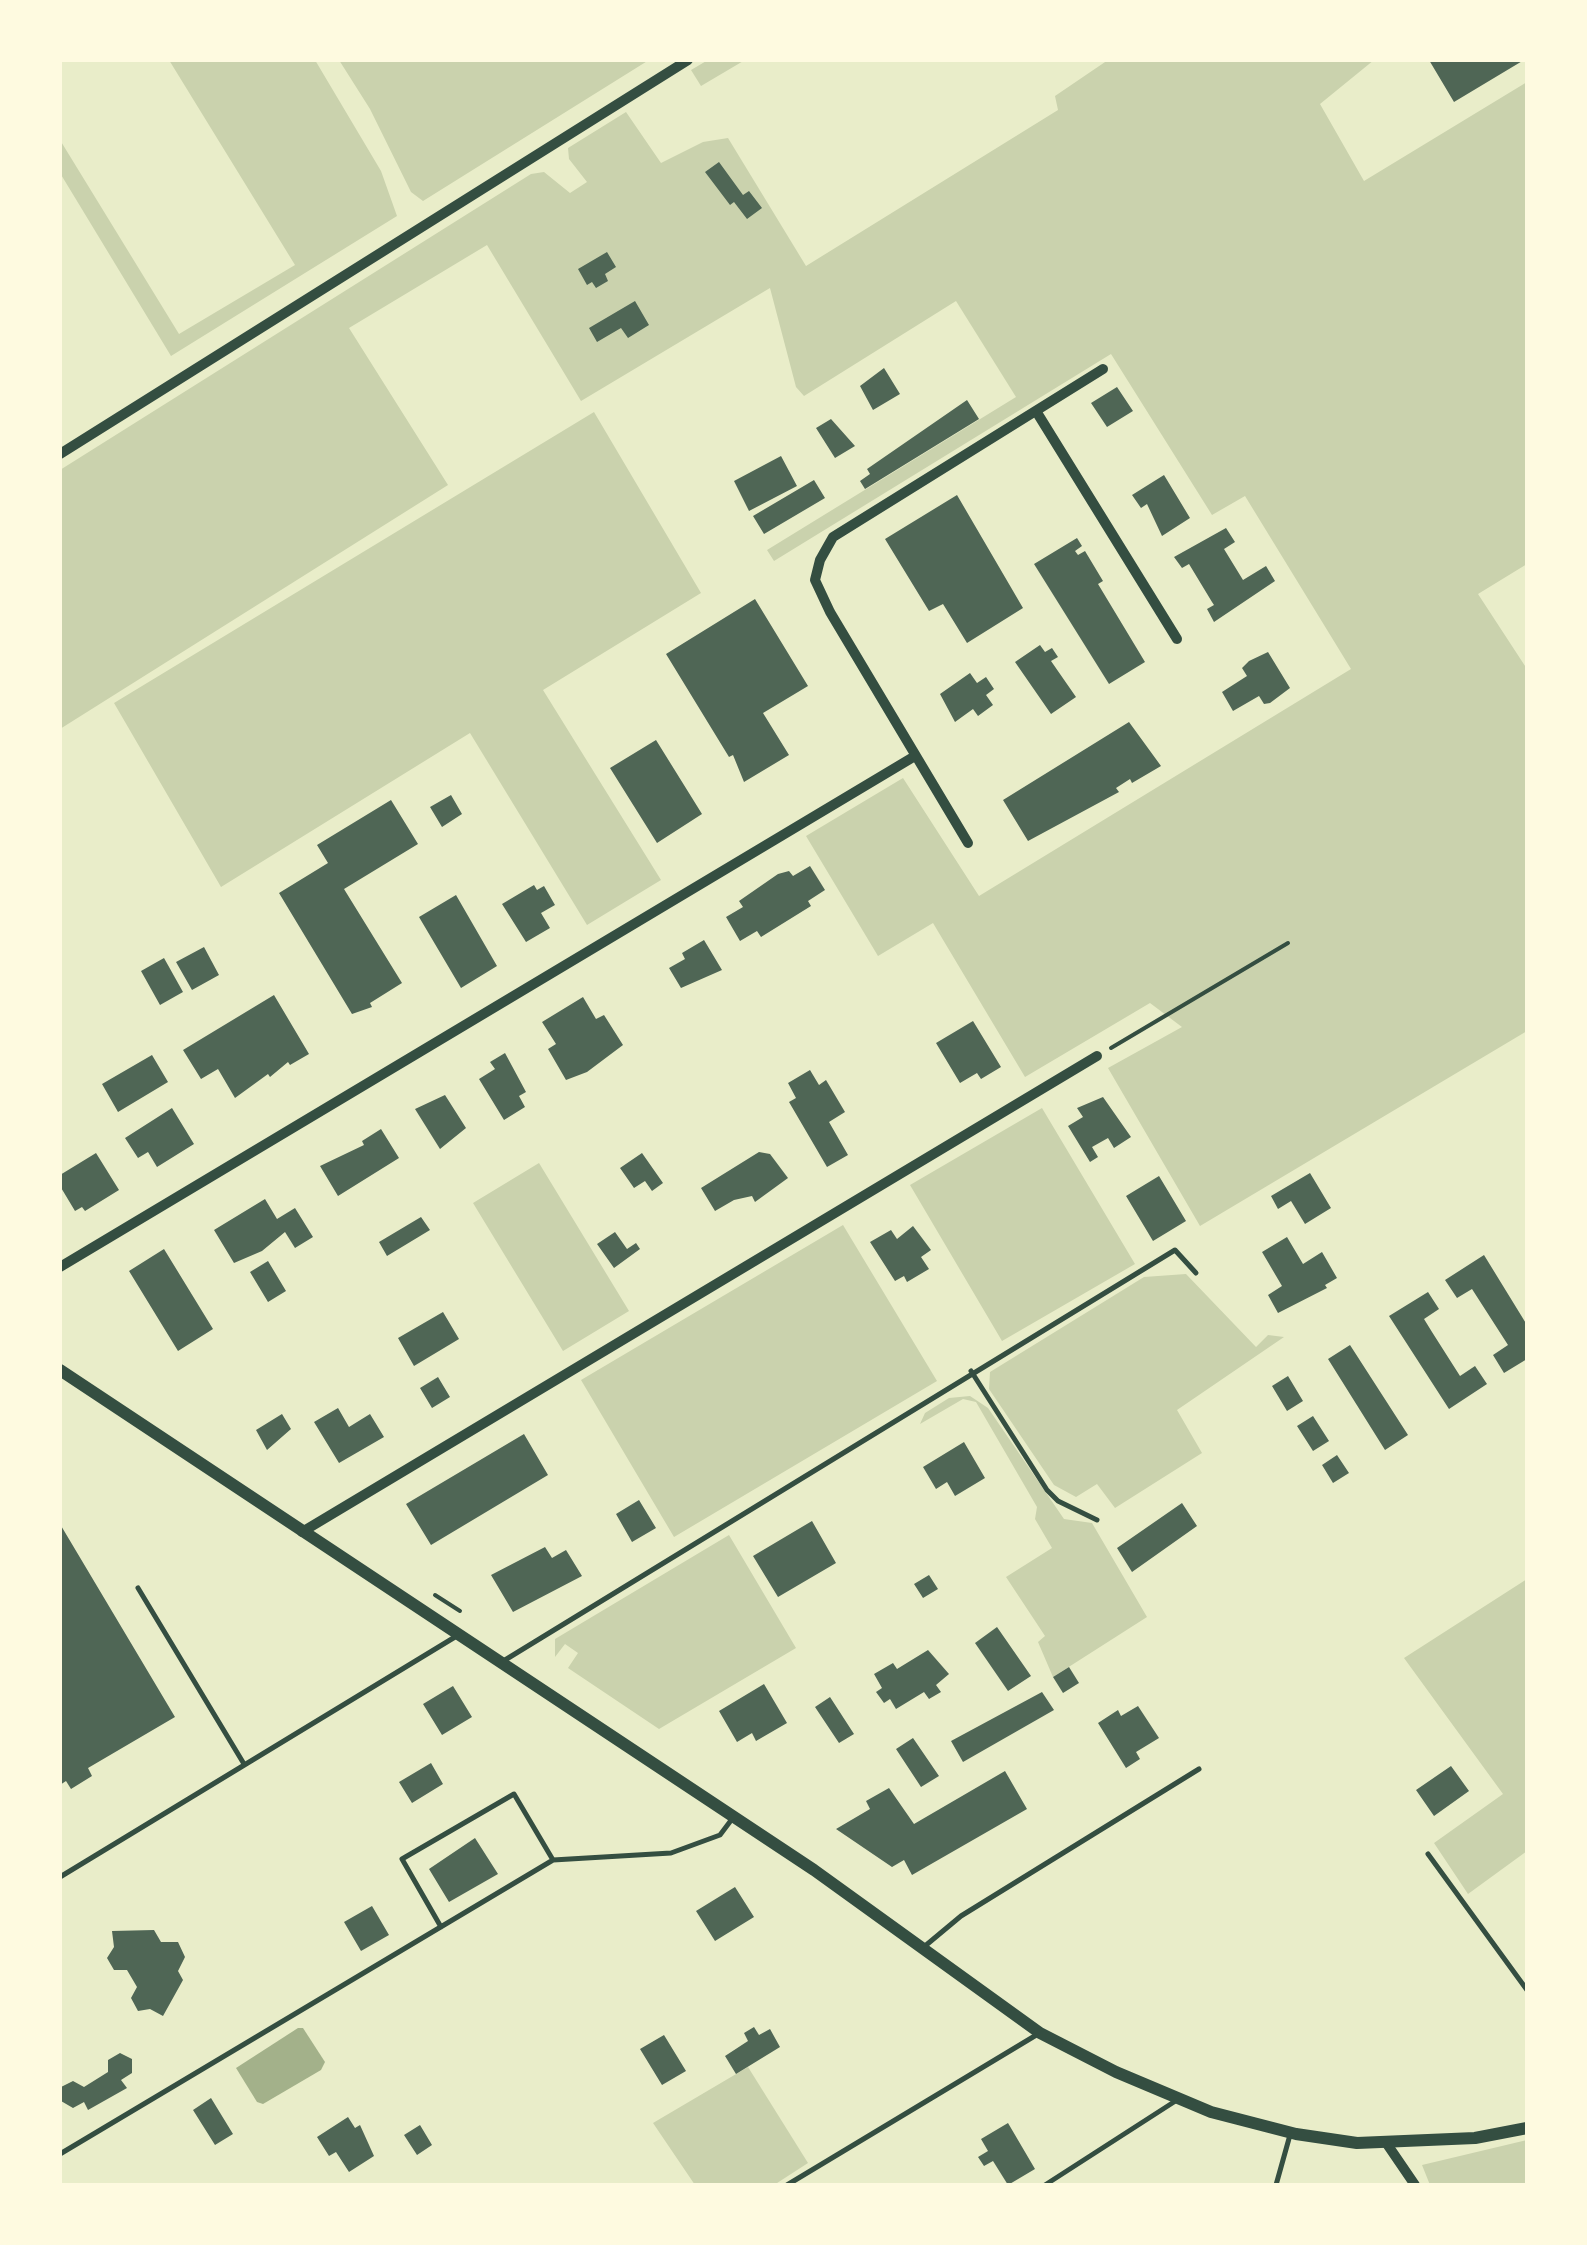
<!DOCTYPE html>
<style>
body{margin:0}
#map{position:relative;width:1587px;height:2245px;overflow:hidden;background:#e9edc9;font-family:"PT Sans Narrow",sans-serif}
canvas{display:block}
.frame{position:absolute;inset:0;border:62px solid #fefae0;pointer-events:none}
</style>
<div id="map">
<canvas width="1587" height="2245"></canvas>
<div class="frame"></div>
</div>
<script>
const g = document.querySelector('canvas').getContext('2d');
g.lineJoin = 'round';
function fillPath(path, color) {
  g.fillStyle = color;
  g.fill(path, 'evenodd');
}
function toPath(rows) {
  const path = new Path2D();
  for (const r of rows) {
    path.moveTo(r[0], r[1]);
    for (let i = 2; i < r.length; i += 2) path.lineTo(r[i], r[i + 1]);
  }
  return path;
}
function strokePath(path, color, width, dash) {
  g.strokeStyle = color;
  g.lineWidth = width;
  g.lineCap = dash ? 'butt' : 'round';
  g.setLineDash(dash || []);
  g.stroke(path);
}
fillPath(toPath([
 [169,60,315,60,381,171,397,216,171,356,60,173,60,140,179,334,295,265],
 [339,60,649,60,423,201,411,192,370,109],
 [708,60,745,60,701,86,691,70],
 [1108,60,1374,60,1320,104,1364,181,1527,82,1527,564,1478,594,1527,669,1527,1031,1200,1226,1108,1068,1182,1027,1150,1003,1025,1077,933,923,878,956,806,836,903,778,979,896,1351,669,1245,496,1212,515,1111,354,774,561,767,550,1016,397,956,301,804,396,796,387,770,288,581,401,487,245,349,328,448,485,60,729,60,470,531,174,544,172,570,193,587,182,569,159,568,148,626,112,661,163,703,142,728,138,806,266,1058,110,1055,96],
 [594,412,701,593,543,690,661,880,587,925,470,733,221,887,114,703],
 [1042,1108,1135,1264,1002,1341,910,1185],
 [539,1163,629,1311,563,1351,473,1203],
 [843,1225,937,1381,674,1537,581,1380],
 [1186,1274,1256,1347,1268,1335,1284,1337,1177,1410,1202,1453,1115,1508,1097,1484,1076,1497,1054,1485,989,1389,990,1372,1144,1277],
 [970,1396,988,1408,1064,1519,1092,1523,1147,1617,1053,1677,1038,1642,1045,1636,1006,1577,1052,1548,1035,1519,1037,1507,976,1402,963,1399,920,1424,925,1413,949,1398],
 [729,1535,796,1648,659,1729,568,1668,578,1653,565,1644,555,1657,555,1639],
 [1527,1579,1527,1851,1468,1894,1434,1843,1503,1794,1404,1658],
 [748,2067,808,2163,774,2185,695,2185,653,2123],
 [1527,2140,1527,2185,1430,2185,1422,2165]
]), '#cad2ad');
fillPath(toPath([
 [298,2028,303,2028,325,2062,321,2070,263,2104,257,2102,236,2068]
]), '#a3b18a');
fillPath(toPath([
 [1429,60,1524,60,1454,102],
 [719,162,743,195,749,191,762,208,747,219,734,202,730,205,705,172],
 [607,252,616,267,605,274,608,281,596,288,592,282,587,285,578,269],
 [635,301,649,325,628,338,621,328,597,342,589,328],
 [884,368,900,394,873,410,860,386],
 [1117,387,1133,411,1107,427,1091,403],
 [967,400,979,419,865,489,860,481,870,474,867,469],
 [831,419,855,446,835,458,816,428],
 [781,456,797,486,749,511,734,481],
 [1164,475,1190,518,1162,536,1147,504,1141,508,1132,495],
 [814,480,825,498,764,534,753,516],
 [957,495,1023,608,967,643,943,604,929,611,885,539],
 [1226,528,1235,542,1224,549,1243,580,1266,566,1275,581,1214,622,1207,609,1214,605,1212,602,1189,564,1182,568,1174,557],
 [1077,538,1082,546,1075,551,1078,555,1085,551,1103,581,1098,584,1145,662,1109,684,1034,564],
 [755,599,808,686,763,713,789,755,744,782,733,755,729,757,666,654],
 [1040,645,1045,652,1052,648,1058,657,1051,661,1076,697,1051,714,1015,662],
 [1268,652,1290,688,1270,703,1264,704,1259,696,1233,711,1222,692,1247,676,1242,668,1249,661],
 [970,673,977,683,986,677,994,689,986,695,993,705,978,716,973,709,955,722,940,694],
 [1129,722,1161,766,1132,783,1130,779,1116,788,1119,792,1028,841,1003,800],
 [656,740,702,814,657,843,610,768],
 [451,795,462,814,442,827,430,807],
 [391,800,418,844,344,889,402,983,370,1003,372,1007,352,1014,279,893,328,863,317,845],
 [810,866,825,890,808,901,811,906,761,937,757,931,740,941,726,917,743,907,739,901,778,874,789,871,793,876],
 [534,885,537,890,544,886,555,905,541,913,550,928,526,942,502,904],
 [456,895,497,966,461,988,419,917],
 [704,940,722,970,681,988,669,968,685,959,682,953],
 [204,947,219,975,192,990,176,962],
 [164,958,183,992,160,1005,141,971],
 [274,995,309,1054,290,1065,288,1062,270,1077,268,1074,235,1098,218,1069,201,1079,183,1050],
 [583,997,596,1019,604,1015,623,1045,587,1072,566,1080,548,1049,556,1044,542,1022],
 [973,1021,1001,1067,981,1079,977,1073,960,1083,936,1043],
 [505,1053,526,1092,519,1096,525,1107,504,1120,479,1079,495,1069,490,1062],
 [152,1055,168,1082,118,1112,102,1084],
 [810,1070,819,1085,826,1080,845,1112,829,1122,848,1155,827,1167,789,1102,796,1098,788,1083],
 [445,1095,466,1128,440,1149,415,1109],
 [1103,1097,1131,1137,1114,1148,1108,1138,1092,1147,1098,1157,1090,1162,1068,1126,1083,1117,1077,1108],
 [172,1108,194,1144,157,1167,148,1152,138,1158,125,1138],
 [381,1129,399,1158,338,1196,320,1166,364,1145,362,1141],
 [759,1152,770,1154,788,1178,755,1202,752,1196,734,1200,715,1211,701,1188],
 [96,1153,119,1190,85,1211,82,1207,75,1211,60,1186,60,1175],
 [642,1153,663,1183,652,1191,645,1181,634,1188,620,1168],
 [1310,1173,1331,1208,1305,1224,1291,1201,1278,1209,1271,1196],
 [1159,1176,1186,1221,1153,1241,1126,1196],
 [265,1199,277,1219,295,1208,313,1237,295,1248,285,1232,262,1251,234,1263,214,1230],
 [421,1217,430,1230,387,1256,379,1242],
 [913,1226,931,1250,921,1257,929,1269,907,1282,904,1276,895,1281,870,1242,891,1230,897,1239],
 [615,1232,627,1249,636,1243,640,1249,614,1268,597,1244],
 [1287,1237,1303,1264,1322,1252,1337,1278,1325,1285,1327,1288,1278,1313,1268,1295,1282,1286,1262,1252],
 [164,1249,213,1329,178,1351,129,1271],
 [1484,1255,1527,1325,1527,1359,1504,1373,1493,1355,1508,1345,1472,1289,1457,1298,1445,1280],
 [268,1261,286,1291,268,1302,250,1272],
 [1428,1292,1439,1309,1424,1319,1432,1332,1460,1376,1475,1366,1487,1384,1449,1409,1389,1316],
 [443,1312,459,1339,414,1366,398,1338],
 [1350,1345,1408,1435,1385,1450,1328,1359],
 [1288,1376,1303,1401,1287,1411,1272,1386],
 [438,1377,450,1397,432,1408,420,1388],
 [338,1408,349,1427,370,1414,384,1437,339,1463,314,1422],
 [282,1414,291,1429,267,1450,256,1430],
 [1313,1416,1329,1441,1313,1451,1297,1426],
 [524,1434,548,1475,431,1545,406,1504],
 [964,1442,985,1478,955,1496,947,1482,936,1489,923,1467],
 [1337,1455,1349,1473,1333,1483,1322,1465],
 [639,1500,656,1528,632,1542,616,1514],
 [1182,1503,1197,1526,1132,1572,1117,1548],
 [812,1521,836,1563,778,1597,753,1556],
 [60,1524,175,1717,88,1768,92,1776,71,1789,66,1781,60,1785],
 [545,1547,552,1558,566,1550,582,1576,513,1612,491,1575],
 [929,1575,938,1589,923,1598,914,1584],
 [997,1627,1031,1676,1008,1691,975,1643],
 [928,1650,949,1674,936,1685,941,1692,929,1699,924,1692,896,1709,890,1699,884,1703,876,1692,882,1688,874,1674,893,1663,897,1669],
 [1069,1667,1079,1683,1063,1693,1053,1677],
 [764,1684,787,1723,756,1741,752,1733,737,1742,719,1711],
 [453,1686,472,1717,442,1735,423,1704],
 [1042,1692,1054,1710,963,1762,951,1741],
 [830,1697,854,1734,839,1743,815,1707],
 [1138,1706,1159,1738,1136,1752,1140,1759,1126,1768,1098,1723,1118,1710,1121,1716],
 [913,1738,939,1776,921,1787,896,1749],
 [431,1763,443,1784,412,1803,399,1782],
 [1451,1766,1469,1791,1434,1816,1416,1790],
 [1005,1771,1027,1809,912,1875,904,1860,892,1867,836,1829,870,1809,866,1801,889,1788,914,1824],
 [475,1838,498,1874,449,1902,429,1869],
 [735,1887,754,1917,715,1941,696,1911],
 [372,1906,389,1935,361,1951,344,1922],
 [154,1930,161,1942,178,1942,185,1957,178,1971,183,1980,163,2016,150,2009,138,2011,131,1998,137,1987,127,1970,114,1970,107,1958,114,1947,112,1931],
 [754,2027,759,2035,770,2029,780,2047,736,2074,725,2056,748,2041,744,2033],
 [664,2035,686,2071,662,2085,640,2049],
 [120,2053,132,2059,132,2073,121,2080,127,2088,88,2110,84,2102,73,2108,61,2101,61,2087,73,2081,84,2087,108,2072,108,2060],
 [211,2098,233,2134,215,2145,193,2110],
 [348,2117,355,2128,360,2125,374,2156,349,2172,336,2152,329,2156,317,2137],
 [1008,2123,1035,2169,1008,2185,993,2161,984,2166,978,2157,988,2151,981,2139],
 [420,2125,432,2145,417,2155,404,2135]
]), '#4f6655');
strokePath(toPath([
 [1111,1048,1288,943],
 [435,1595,460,1611]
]), '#344e41', 4);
strokePath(toPath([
 [971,1371,1047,1490,1058,1501,1097,1520],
 [138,1588,244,1764],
 [505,1660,1175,1250,1196,1273],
 [1428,1854,1527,1990],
 [60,1877,455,1637],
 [441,1927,402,1859,514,1794,553,1860],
 [925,1946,961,1916,1199,1769],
 [60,2154,553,1860,671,1853,720,1835,732,1819],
 [787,2185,1038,2034],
 [1045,2185,1177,2100],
 [1276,2185,1290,2135]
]), '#344e41', 5);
strokePath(toPath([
 [1036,411,1177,639],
 [60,454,688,60],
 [968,843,830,612,815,580,820,560,833,537,1103,369],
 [60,1267,915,756],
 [302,1532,1097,1056],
 [1387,2144,1415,2185]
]), '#344e41', 10);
strokePath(toPath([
 [60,1370,814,1870,1040,2033,1116,2072,1211,2112,1296,2134,1357,2143,1475,2138,1527,2128]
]), '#344e41', 12);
</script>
